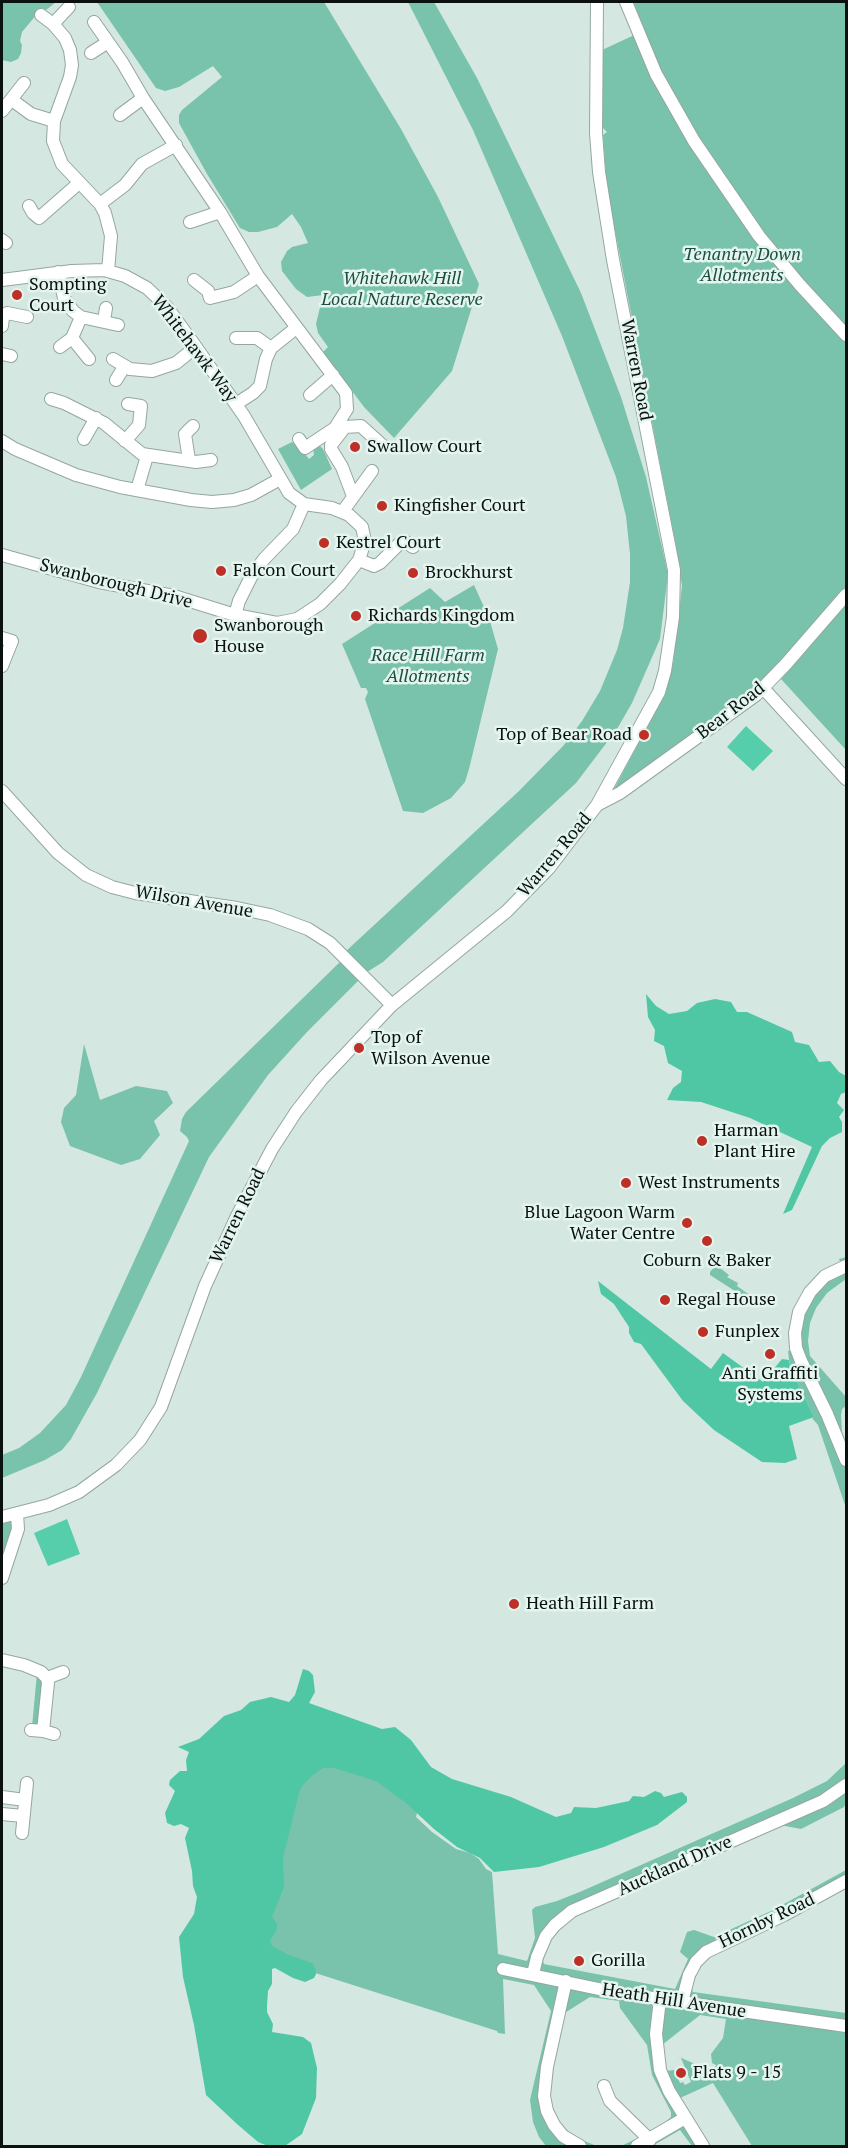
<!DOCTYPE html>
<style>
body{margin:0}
#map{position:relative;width:848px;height:2148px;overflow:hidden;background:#d5e7e1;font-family:"PT Serif",serif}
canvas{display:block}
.frame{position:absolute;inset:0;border:3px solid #0b110f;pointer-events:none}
</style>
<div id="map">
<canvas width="848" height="2148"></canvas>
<div class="frame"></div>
</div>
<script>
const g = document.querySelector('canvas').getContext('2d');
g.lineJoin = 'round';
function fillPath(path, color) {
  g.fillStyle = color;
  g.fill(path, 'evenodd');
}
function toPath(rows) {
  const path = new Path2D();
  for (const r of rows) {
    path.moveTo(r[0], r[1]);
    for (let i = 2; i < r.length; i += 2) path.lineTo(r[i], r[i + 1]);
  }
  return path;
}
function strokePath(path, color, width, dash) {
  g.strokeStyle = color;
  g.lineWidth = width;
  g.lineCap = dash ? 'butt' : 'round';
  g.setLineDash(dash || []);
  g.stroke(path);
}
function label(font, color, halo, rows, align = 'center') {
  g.font = font + ' "PT Serif",serif';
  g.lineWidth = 5;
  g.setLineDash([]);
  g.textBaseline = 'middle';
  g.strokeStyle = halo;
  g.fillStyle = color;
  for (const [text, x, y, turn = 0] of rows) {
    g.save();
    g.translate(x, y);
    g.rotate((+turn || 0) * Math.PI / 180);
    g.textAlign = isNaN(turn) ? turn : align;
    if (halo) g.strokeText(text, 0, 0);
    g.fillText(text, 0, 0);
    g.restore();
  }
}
fillPath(toPath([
 [2,2,56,2,46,10,42,8,22,32,20,41,22,45,21,53,18,59,11,62,2,60],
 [97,2,324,2,401,129,438,197,479,284,452,371,394,438,364,407,323,352,328,347,318,333,316,324,323,295,307,297,296,289,282,271,281,262,287,251,292,247,308,243,301,227,292,214,277,227,258,232,249,232,240,228,207,174,179,123,179,115,182,110,222,77,213,66,179,87,165,91,156,88],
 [408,2,434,2,477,78,581,293,621,397,646,477,668,574,660,639,632,703,617,729,576,783,383,962,367,972,307,1032,268,1075,209,1157,97,1393,71,1439,62,1450,45,1460,2,1478,2,1455,19,1448,40,1433,66,1405,81,1377,189,1141,187,1137,180,1131,182,1119,186,1112,342,960,345,952,519,791,564,745,582,721,600,691,617,650,623,628,630,582,630,554,626,516,616,477,562,336,473,130],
 [632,2,846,2,846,587,772,673,752,692,619,788,614,789,658,707,667,685,673,664,682,586,675,541,607,189,603,135,607,132,603,128,602,50,643,31],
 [292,442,294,444,296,443,309,459,314,455,313,447,317,443,323,449,332,469,301,490,278,449],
 [474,585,489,618,498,649,469,769,465,782,451,798,423,813,403,811,365,699,368,692,366,688,361,688,342,644,430,588,445,602],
 [846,603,846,750,781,679],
 [84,1044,100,1100,136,1086,167,1091,173,1103,154,1121,160,1135,140,1159,121,1165,70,1146,61,1122,64,1108,76,1095],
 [846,1257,846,1279,827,1293,816,1308,810,1323,808,1341,810,1356,846,1397,846,1406,842,1409,841,1415,842,1433,846,1444,846,1508,818,1425,812,1418,814,1417,790,1367,788,1351,800,1349,800,1325,809,1301,827,1282,844,1272,839,1259],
 [716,1265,729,1275,727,1277,738,1283,737,1286,754,1298,752,1302,710,1275,710,1272],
 [7,1521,17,1522,2,1575,2,1522],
 [37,1673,43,1678,38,1726,32,1727],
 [302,1746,422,1792,416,1817,432,1832,456,1849,470,1853,479,1859,486,1869,492,1872,498,1954,527,1961,535,1938,532,1910,535,1907,557,1901,582,1891,793,1798,827,1781,846,1763,846,1803,844,1807,801,1829,780,1825,574,1917,555,1934,549,1944,543,1961,544,1964,549,1965,675,1989,688,1959,680,1952,687,1932,694,1930,714,1937,773,1910,846,1870,846,1888,794,1916,711,1955,702,1963,691,1987,693,1992,846,2013,846,2146,752,2146,713,2083,680,2098,710,2146,692,2146,680,2130,652,2146,621,2146,657,2129,671,2117,671,2112,652,2075,647,2045,620,2008,619,2001,590,1997,563,2014,551,2068,549,2098,559,2123,576,2138,597,2146,546,2146,539,2137,533,2122,530,2100,551,2011,534,1985,503,1979,505,2034,498,2033,497,2031,262,1956],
 [700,2015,726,2019,723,2038,711,2054,712,2063,716,2065,713,2072,677,2056,681,2058,691,2082,685,2085,683,2082,680,2083,674,2070,666,2071,662,2045]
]), '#79c2ab');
fillPath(toPath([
 [646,994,656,1006,669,1014,687,1011,697,1003,715,999,731,1002,737,1012,747,1012,792,1032,795,1042,809,1045,819,1062,830,1061,839,1072,846,1076,846,1092,841,1094,837,1103,844,1110,839,1117,842,1122,842,1132,830,1138,822,1146,792,1210,783,1214,812,1147,750,1118,701,1102,667,1100,673,1088,681,1082,682,1071,668,1063,664,1046,654,1041,655,1030,648,1017],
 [598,1281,711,1369,723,1353,763,1382,782,1359,789,1360,790,1367,814,1417,789,1426,797,1459,785,1463,762,1462,714,1430,683,1401,641,1344,634,1342,629,1333,629,1327,614,1304,601,1294],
 [303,1669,309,1671,313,1675,315,1692,309,1703,382,1729,395,1727,411,1740,431,1767,452,1779,511,1797,556,1817,571,1813,574,1807,596,1808,629,1801,633,1796,644,1797,655,1791,661,1793,664,1797,682,1792,687,1797,687,1802,657,1825,604,1847,539,1867,494,1872,480,1858,457,1847,434,1829,406,1803,376,1781,334,1768,323,1768,314,1774,302,1786,299,1793,283,1858,284,1887,272,1917,277,1924,277,1929,270,1941,272,1946,289,1955,312,1963,316,1970,316,1974,314,1978,305,1982,293,1978,275,1968,272,1969,272,1984,268,1991,267,2006,267,2012,273,2024,272,2032,303,2037,311,2043,317,2068,316,2098,302,2134,285,2146,268,2146,258,2142,237,2124,206,2095,194,2025,183,1977,179,1937,194,1914,197,1897,193,1886,192,1871,185,1838,189,1828,181,1824,174,1826,167,1823,165,1813,175,1791,169,1785,170,1780,180,1771,187,1771,186,1760,189,1752,178,1747,199,1739,224,1716,241,1710,250,1702,271,1697,289,1702,295,1695]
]), '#4fc7a5');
fillPath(toPath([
 [746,726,773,751,753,771,727,747],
 [67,1519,80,1554,48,1566,34,1533]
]), '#56cdab');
const minor = toPath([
 [626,2,656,74,694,141,759,236,800,285,846,335],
 [69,7,53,24,65,38,70,50,72,65,70,77,54,121,53,141,62,164,100,204,105,213,111,236,108,271],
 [41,15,53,24],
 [94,22,122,62,143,98,220,212,258,276,346,393,347,409,335,428,305,448,299,439],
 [91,53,108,42],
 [12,100,31,114,54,121],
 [2,111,24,83],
 [120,115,143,98],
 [100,204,125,185,142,164,176,145],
 [29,206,33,213,39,218,79,183],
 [190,222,220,212],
 [2,240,6,243],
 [58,272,64,298,73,311,81,317,118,325],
 [2,280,72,271,104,270,125,276,147,288,167,307,196,347,244,416,289,493,304,504,332,508,349,515,362,527,365,541,359,560,340,584,320,604,297,619,277,623,235,615,174,596,99,582,2,555],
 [194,280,208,291,210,298,234,292,258,276],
 [104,321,106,308],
 [2,326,3,318,7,313,27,317],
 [72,338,89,359],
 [236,338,257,338,271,348],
 [60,347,72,338,81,317],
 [2,354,11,356],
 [113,359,130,369,152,371,176,363,196,347],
 [116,380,124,367],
 [310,395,333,375],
 [51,399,64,403,104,423,142,454,196,462,211,460],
 [236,404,253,393,260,386,266,359,271,348,296,328],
 [84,439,96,418],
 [2,441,15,449,76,475,120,487,191,500,212,502,234,500,251,495,280,479],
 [125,441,139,425,141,406,128,404],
 [189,460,185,434,193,426],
 [137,490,147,456],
 [353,496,342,467,331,449,331,445,345,427,361,426,383,446],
 [343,511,372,471],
 [359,560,374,566,380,563,400,543,406,542,413,547],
 [235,615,239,601,251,577,264,559,293,529,304,504],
 [2,638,12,641,2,666],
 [763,688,846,779],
 [2,791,58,853,86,875,112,887,135,893,237,908,270,915,308,929,330,943,392,1005],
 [597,805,620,793,756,695,786,664,846,595],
 [846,1266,825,1276,810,1292,799,1312,795,1333,796,1348,801,1361,827,1414,846,1460],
 [2,1517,49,1505,79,1492,116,1465,140,1440,161,1407,205,1286,237,1216,272,1149,296,1112,321,1080,392,1005,507,911,549,868,597,805,659,692,665,671,673,617,674,570,613,260,599,172,596,133,597,2],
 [2,1578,18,1529,17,1514],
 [2,1660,24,1665,41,1672,47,1678,48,1683,43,1731,31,1730],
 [47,1678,63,1672],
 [43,1731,54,1734],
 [2,1797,25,1800],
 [2,1814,23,1816],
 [22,1833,27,1783],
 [503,1969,618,1993,846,2026],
 [533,1974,537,1957,546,1936,555,1925,572,1911,823,1801,846,1785],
 [566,1981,547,2067,544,2096,547,2111,554,2125,563,2136,580,2146],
 [660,1999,656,2034,660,2070,669,2091,703,2146],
 [682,2002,689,1975,696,1962,706,1952,784,1915,846,1881],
 [604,2086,610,2101,650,2140],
 [637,2146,685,2118]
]);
strokePath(minor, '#95a6a0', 14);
strokePath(minor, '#fff', 12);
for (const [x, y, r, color] of [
 [17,295,6,"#bd2f27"],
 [355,447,6,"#bd2f27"],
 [382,506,6,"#bd2f27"],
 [324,543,6,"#bd2f27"],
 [221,571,6,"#bd2f27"],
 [413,573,6,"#bd2f27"],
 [356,616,6,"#bd2f27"],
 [200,636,8,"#bd2f27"],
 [644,735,6,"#bd2f27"],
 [359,1048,6,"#bd2f27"],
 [702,1141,6,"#bd2f27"],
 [626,1183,6,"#bd2f27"],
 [687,1223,6,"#bd2f27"],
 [707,1241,6,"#bd2f27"],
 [665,1300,6,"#bd2f27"],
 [703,1332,6,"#bd2f27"],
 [770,1354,6,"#bd2f27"],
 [514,1604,6,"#bd2f27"],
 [579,1961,6,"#bd2f27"],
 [681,2073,6,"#bd2f27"]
]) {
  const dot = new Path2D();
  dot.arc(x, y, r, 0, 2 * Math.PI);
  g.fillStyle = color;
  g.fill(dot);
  strokePath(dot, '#e3f5ee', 2);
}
label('italic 18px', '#1c4e40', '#e3f5ee', [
 ["Tenantry Down",742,255],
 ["Allotments",742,276],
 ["Whitehawk Hill",402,279],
 ["Local Nature Reserve",402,300],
 ["Race Hill Farm",428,656],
 ["Allotments",428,677]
]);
label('18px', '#0b110f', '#e3f5ee', [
 ["Sompting",29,285],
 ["Court",29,306],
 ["Swallow Court",367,447],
 ["Kingfisher Court",394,506],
 ["Kestrel Court",336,543],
 ["Falcon Court",233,571],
 ["Brockhurst",425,573],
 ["Richards Kingdom",368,616],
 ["Swanborough",214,626],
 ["House",214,647],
 ["Top of Bear Road",632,735,"right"],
 ["Top of",371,1038],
 ["Wilson Avenue",371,1059],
 ["Harman",714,1131],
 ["Plant Hire",714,1152],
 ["West Instruments",638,1183],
 ["Blue Lagoon Warm",675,1213,"right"],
 ["Water Centre",675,1234,"right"],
 ["Coburn & Baker",707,1261,"center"],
 ["Regal House",677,1300],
 ["Funplex",715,1332],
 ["Anti Graffiti",770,1374,"center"],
 ["Systems",770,1395,"center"],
 ["Heath Hill Farm",526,1604],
 ["Gorilla",591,1961],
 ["Flats 9 - 15",693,2073]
], 'left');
label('18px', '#0b110f', '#e3f5ee', [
 ["Whitehawk Way",194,349,53],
 ["Warren Road",636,370,79],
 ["Swanborough Drive",116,584,14],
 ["Bear Road",731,711,-38],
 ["Warren Road",555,855,-50],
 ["Wilson Avenue",194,902,10],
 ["Warren Road",238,1216,-64],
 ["Auckland Drive",675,1866,-24],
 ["Hornby Road",767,1921,-26],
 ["Heath Hill Avenue",674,2001,9]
]);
</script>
